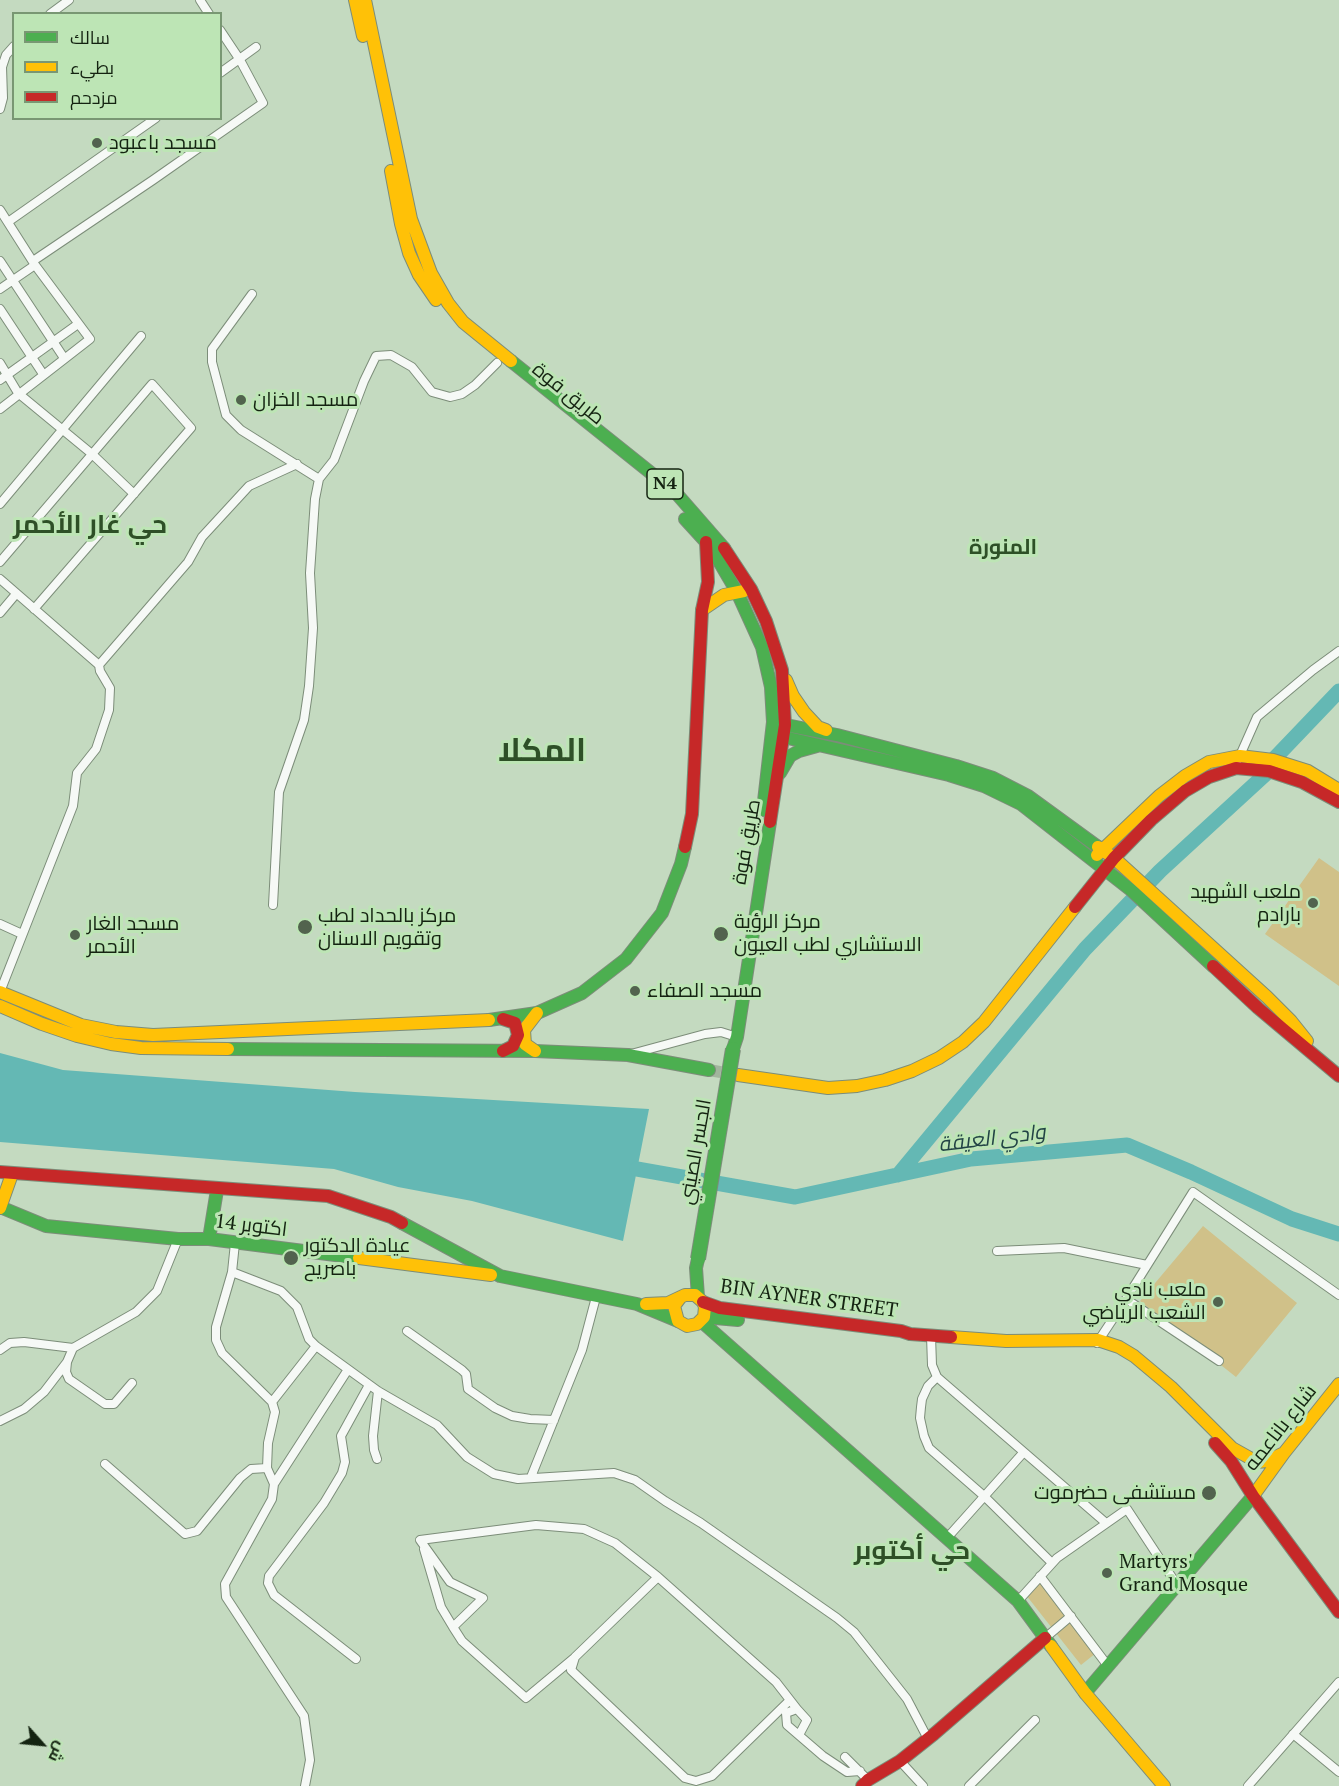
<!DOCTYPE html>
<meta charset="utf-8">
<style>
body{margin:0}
#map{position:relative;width:1339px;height:1786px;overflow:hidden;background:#c4dac0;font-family:"PT Serif",Cairo,serif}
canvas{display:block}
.legend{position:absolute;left:12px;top:12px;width:210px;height:108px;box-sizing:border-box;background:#bde5b5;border:2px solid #799773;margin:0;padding:8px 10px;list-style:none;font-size:18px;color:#142311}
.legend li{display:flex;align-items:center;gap:12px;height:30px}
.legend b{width:30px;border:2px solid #799773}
.north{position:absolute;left:12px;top:1714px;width:60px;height:60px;-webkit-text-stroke:4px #bde5b5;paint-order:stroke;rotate:117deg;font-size:16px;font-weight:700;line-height:24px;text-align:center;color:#142311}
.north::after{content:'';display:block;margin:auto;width:21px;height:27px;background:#142311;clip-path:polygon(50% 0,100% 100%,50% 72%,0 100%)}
</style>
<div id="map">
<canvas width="1339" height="1786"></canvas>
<ul class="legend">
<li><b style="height:8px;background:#4caf50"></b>سالك</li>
<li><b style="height:8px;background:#ffc107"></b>بطيء</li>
<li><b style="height:8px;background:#c62828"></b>مزدحم</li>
</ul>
<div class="north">ش</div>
</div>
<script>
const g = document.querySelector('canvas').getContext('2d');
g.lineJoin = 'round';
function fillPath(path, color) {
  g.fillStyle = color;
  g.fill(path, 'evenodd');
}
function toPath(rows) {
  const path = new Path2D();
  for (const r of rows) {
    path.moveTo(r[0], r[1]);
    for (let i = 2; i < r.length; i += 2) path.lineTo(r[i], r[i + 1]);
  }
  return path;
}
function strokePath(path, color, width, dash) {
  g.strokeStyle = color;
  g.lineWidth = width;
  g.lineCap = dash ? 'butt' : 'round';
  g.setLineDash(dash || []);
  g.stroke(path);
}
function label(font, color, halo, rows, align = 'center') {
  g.font = font + ' "PT Serif",Cairo,serif';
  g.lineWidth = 6;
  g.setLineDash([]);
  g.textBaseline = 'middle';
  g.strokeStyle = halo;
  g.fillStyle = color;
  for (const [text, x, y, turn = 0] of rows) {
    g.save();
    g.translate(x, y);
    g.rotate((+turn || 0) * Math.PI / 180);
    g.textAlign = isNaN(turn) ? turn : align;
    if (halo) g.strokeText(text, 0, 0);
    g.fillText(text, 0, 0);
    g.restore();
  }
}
fillPath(toPath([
 [1319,858,1339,872,1339,986,1265,934],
 [1203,1226,1297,1303,1236,1377,1140,1301],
 [1044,1574,1101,1649,1081,1665,1026,1595]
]), '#d0c189');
fillPath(toPath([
 [0,1053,63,1070,355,1092,649,1109,623,1241,472,1201,398,1187,334,1169,0,1142]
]), '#64b8b4');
strokePath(toPath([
 [637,1169,795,1197,971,1159,1127,1145,1191,1172,1292,1219,1339,1234],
 [898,1175,1085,949,1160,871,1269,771,1273,760,1339,691]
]), '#64b8b4', 15);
strokePath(toPath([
 [709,1070,737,1075]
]), '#a1b59d', 12, [12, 6]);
const street = toPath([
 [200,0,209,14],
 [50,14,69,0],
 [220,73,256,47],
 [0,109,3,98,2,67,6,55,14,46],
 [0,210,35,265,90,339,0,409],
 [8,222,156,118],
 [0,261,64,358],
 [33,261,153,180,263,103,240,60,220,30],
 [0,289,35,265],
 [252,294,212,349,212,362,226,415,241,430,319,479],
 [0,309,43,374],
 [0,363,18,393,92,454,134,494],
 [0,380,78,324],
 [0,504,141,336],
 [0,562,152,384,191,428,34,609],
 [0,579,99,665,100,671,110,688,109,710,96,749,77,773,73,806,0,992],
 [0,613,16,594],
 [99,665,188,562,202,537,249,486,297,464],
 [1238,760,1257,717,1313,670,1339,651],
 [273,905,279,792,304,720,309,686,313,628,310,573,315,499,319,479,334,460,364,381,376,356,391,355,412,367,432,392,450,397,462,394,475,385,497,363],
 [0,924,22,934],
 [631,1054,705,1034,721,1032,737,1037],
 [235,1243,232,1272,216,1327,216,1340,222,1353,272,1402,275,1412,268,1443,267,1468,274,1484,272,1499,225,1584,226,1597,304,1716,310,1760,305,1786],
 [997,1251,1064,1248,1147,1265],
 [232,1272,281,1291,297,1307,309,1339,316,1346,378,1391,437,1425,467,1457,494,1474,518,1479,614,1473,635,1480,665,1501,701,1523,837,1618,854,1632,907,1699,928,1739],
 [1126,1299,1219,1361],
 [407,1331,462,1370,466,1374,468,1389,495,1408,512,1416,530,1419,554,1420],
 [931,1336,932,1365,937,1377,1106,1523],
 [1097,1343,1126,1299,1193,1192,1339,1295],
 [0,1350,10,1343,24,1342,73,1348,136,1312,157,1291,178,1239],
 [67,1362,66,1372,69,1379,105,1404,114,1404,132,1383],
 [937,1377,928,1386,922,1399,921,1407,920,1418,924,1436,929,1448,984,1496,1052,1563],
 [272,1402,316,1346],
 [0,1421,24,1409,44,1392,67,1362,73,1348],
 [377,1459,374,1450,373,1436,378,1391],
 [105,1464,185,1534,197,1531,240,1478,251,1469,267,1468],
 [531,1477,582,1350,596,1297],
 [274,1484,347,1371],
 [947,1538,1023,1453],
 [424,1549,441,1607,453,1627],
 [1040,1576,1108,1666],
 [1018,1601,1057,1558,1127,1509,1177,1585],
 [1045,1638,1071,1616],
 [574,1658,526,1698,462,1641,453,1627,483,1598,450,1582,420,1540,536,1525,584,1529,615,1543,658,1577],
 [356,1659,274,1595,268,1583,269,1576,324,1503,342,1473,345,1462,341,1436,369,1385],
 [790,1700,712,1776,696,1781,685,1778,571,1670,575,1657,658,1577,776,1682,797,1709],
 [1293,1734,1339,1772],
 [799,1735,807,1720,797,1709,786,1713,787,1725,823,1756,847,1772,860,1771],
 [845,1757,868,1780],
 [900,1761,923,1786],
 [969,1786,1035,1720],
 [1248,1786,1339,1682]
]);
const fast = toPath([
 [511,361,676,493,724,548],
 [685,519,706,542,720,563,737,592,762,647,771,687,773,722,763,810],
 [776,723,837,735,956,766,993,778,1028,796,1098,847],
 [775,735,949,775,984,786,1021,804,1131,890,1213,966],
 [780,773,790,756,799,751,817,746],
 [489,1020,537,1013,582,993,626,959,662,913,681,864,685,847],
 [228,1049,535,1051,628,1055,709,1070],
 [733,1049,737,1037,770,822],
 [0,1207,46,1226,178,1239,209,1239,359,1258],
 [402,1223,500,1276,637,1304,678,1321],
 [209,1239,217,1190],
 [698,1259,696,1268,698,1297],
 [704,1317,738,1320],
 [701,1321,1018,1601,1051,1646],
 [1085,1693,1253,1496]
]);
const slow = toPath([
 [355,0,363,36],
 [365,0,411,219,431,273,448,303,463,322,511,361],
 [391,171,401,224,409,253,419,275,436,300],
 [702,610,724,595,744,591],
 [786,680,793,696,804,712,818,727,826,730],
 [1098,847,1114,858,1267,997,1291,1021,1307,1041],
 [1097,855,1159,796,1185,776,1209,762,1240,756,1273,760,1308,771,1339,790],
 [0,992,81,1025,116,1032,153,1035,489,1020],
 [0,1006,42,1024,77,1036,111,1044,141,1048,228,1049],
 [535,1051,525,1044,524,1030,537,1013],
 [738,1075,828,1088,857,1086,885,1080,912,1071,939,1058,963,1042,984,1022,1075,907],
 [0,1208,12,1174],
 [359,1258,491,1275],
 [646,1304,668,1303,685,1295,695,1295,703,1302,705,1307,704,1317,697,1324,687,1326,678,1321,674,1306,680,1298],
 [951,1337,1006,1341,1098,1340,1119,1347,1134,1356,1171,1387,1232,1448,1257,1462,1267,1461,1284,1453],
 [1253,1496,1284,1453,1339,1384],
 [1051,1646,1085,1693,1164,1786]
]);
const jam = toPath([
 [724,548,751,589,766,621,782,670,785,725,770,822],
 [685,847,692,814,702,610,708,582,706,542],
 [1075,907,1114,858,1151,820,1185,791,1209,777,1236,768,1269,771,1302,782,1339,802],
 [1213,966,1258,1008,1339,1076],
 [503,1019,515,1023,518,1035,513,1046,503,1051],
 [0,1172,328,1196,391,1217,402,1223],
 [703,1302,720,1308,901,1331,910,1334,951,1337],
 [1215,1443,1231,1461,1253,1496,1339,1612],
 [862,1786,868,1780,900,1761,934,1734,1045,1638]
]);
strokePath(street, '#7c8d79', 10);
strokePath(fast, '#7c8d79', 14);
strokePath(slow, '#7c8d79', 14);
strokePath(jam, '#7c8d79', 14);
strokePath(street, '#f6f9f6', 8);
strokePath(fast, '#4caf50', 12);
strokePath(slow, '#ffc107', 12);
strokePath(jam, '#c62828', 12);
const fastBridge = toPath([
 [698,1259,733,1049]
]);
strokePath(fastBridge, '#7c8d79', 16, []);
strokePath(fastBridge, '#4caf50', 14);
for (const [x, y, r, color] of [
 [97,143,6,"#52634e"],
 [241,400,6,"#52634e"],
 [1313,903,6,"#52634e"],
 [305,927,8,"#52634e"],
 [721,934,8,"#52634e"],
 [75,935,6,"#52634e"],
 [635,991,6,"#52634e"],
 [291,1258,8,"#52634e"],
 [1218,1302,6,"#52634e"],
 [1209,1493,8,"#52634e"],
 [1107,1573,6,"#52634e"]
]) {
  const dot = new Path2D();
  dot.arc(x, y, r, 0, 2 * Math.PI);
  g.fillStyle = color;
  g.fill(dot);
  strokePath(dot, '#bde5b5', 2);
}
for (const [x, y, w] of [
 [665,484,36]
]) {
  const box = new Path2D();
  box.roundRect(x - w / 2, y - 15, w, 30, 4.5);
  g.fillStyle = '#bde5b5';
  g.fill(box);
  strokePath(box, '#142311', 1.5);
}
label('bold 18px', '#142311', null, [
 ["N4",665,484]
]);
label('20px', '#142311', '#bde5b5', [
 ["مسجد باعبود",109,143],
 ["مسجد الخزان",253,400],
 ["ملعب الشهيد",1301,892,"right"],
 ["بارادم",1301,915,"right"],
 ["مركز بالحداد لطب",318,916],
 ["وتقويم الاسنان",318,939],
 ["مركز الرؤية",734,922],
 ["الاستشاري لطب العيون",734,945],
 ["مسجد الغار",87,924],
 ["الأحمر",87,947],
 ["مسجد الصفاء",647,991],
 ["عيادة الدكتور",304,1246],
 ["باصريح",304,1269],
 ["ملعب نادي",1206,1290,"right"],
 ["الشعب الرياضي",1206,1313,"right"],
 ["مستشفى حضرموت",1196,1493,"right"],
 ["Martyrs'",1119,1562],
 ["Grand Mosque",1119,1585]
], 'left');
label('20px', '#142311', '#bde5b5', [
 ["طريق فوة",568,394,39],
 ["طريق فوة",747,842,-80],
 ["الجسر الصيني",696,1152,-80],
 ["14 اكتوبر",251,1226,7],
 ["BIN AYNER STREET",809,1299,8],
 ["شارع باناعمه",1281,1428,-52]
]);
label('bold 21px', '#2e5027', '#bde5b5', [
 ["المنورة",1003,548]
]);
label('italic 21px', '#224345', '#bde5b5', [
 ["وادي العيقة",992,1139,-7]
]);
label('bold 26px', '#2e5027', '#bde5b5', [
 ["حي غار الأحمر",90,526],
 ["حي أكتوبر",912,1552]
]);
label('bold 32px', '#2e5027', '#bde5b5', [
 ["المكلا",542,752]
]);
</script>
